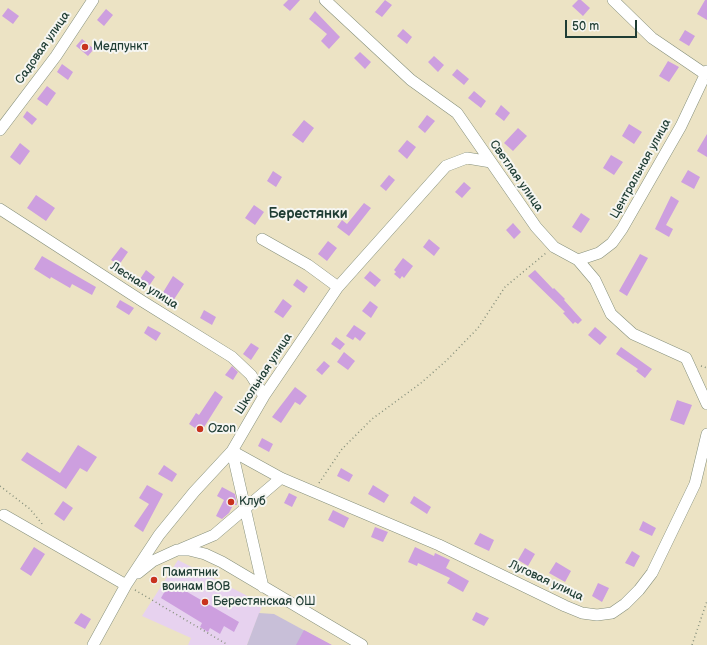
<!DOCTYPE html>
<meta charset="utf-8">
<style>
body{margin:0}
#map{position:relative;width:707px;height:645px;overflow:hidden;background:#ece3c4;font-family:"Balsamiq Sans",sans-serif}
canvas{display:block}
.scale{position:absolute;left:565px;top:20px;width:72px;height:18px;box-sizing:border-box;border:2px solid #1f3d34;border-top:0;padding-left:5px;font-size:12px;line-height:14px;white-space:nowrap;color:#1f3d34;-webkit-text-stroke:3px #f6f6f2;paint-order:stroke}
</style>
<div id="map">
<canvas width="707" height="645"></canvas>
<div class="scale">50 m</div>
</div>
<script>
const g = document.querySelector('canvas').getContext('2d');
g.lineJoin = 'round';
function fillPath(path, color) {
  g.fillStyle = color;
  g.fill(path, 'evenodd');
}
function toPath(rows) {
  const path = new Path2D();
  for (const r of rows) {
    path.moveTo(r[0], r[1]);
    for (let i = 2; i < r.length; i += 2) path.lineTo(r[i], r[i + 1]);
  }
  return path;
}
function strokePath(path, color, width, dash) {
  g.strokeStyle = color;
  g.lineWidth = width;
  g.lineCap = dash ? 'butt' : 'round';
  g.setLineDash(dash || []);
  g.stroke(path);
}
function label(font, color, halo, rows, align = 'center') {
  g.font = font + ' "Balsamiq Sans",sans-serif';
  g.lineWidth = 4;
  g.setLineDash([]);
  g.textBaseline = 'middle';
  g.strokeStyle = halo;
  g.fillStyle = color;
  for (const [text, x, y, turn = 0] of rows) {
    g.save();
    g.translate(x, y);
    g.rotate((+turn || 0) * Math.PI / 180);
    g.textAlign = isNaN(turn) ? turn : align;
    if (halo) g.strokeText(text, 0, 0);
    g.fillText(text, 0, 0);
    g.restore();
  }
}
fillPath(toPath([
 [178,560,263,604,247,645,188,645,191,638,142,616]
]), '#e7d2ef');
fillPath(toPath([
 [259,613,274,614,331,645,247,645]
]), '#c8bfd8');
fillPath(toPath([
 [288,0,300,0,290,11,283,5],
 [385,0,392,5,382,17,375,12],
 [578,0,581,0,590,8,583,16,572,6],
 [705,0,707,0,707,20,697,14],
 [8,8,19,16,13,24,2,16],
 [106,9,113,15,104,26,97,20],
 [315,11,340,37,329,49,321,41,327,34,309,19],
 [403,29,412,37,407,44,397,36],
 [685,30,695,36,689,46,679,40],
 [82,39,94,49,88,56,76,46],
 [360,52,371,62,365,69,354,58],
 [434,56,444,65,438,72,428,62],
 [668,61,679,67,669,82,659,76],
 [62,64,73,72,68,80,57,72],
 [457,69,469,79,464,85,452,75],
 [47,86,56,93,47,106,37,99],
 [474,91,486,101,481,108,468,98],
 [501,105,510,113,504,121,495,114],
 [27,111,37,119,32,125,23,117],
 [427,115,435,121,425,133,418,127],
 [304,120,314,128,303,143,292,135],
 [629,124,642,132,634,144,622,136],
 [518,128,527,136,513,151,504,143],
 [707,134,707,157,697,151],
 [407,140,416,147,407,159,398,151],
 [20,143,30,151,20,165,10,157],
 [611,155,623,162,614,175,603,168],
 [688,170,700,177,694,189,681,182],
 [273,171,282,177,276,187,267,181],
 [389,175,395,180,386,191,380,186],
 [464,182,471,188,462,198,455,192],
 [36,195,55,208,46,221,27,208],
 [671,196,679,201,666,225,673,229,669,237,655,229],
 [364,203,371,208,349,236,337,227,342,220,347,224],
 [254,205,264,212,255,225,245,218],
 [581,213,590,219,581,233,572,227],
 [513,223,521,232,514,239,506,230],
 [429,239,440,248,434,256,423,247],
 [328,241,337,248,327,261,318,254],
 [121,247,128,252,119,265,111,260],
 [640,254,648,258,627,296,619,291],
 [42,256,96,287,92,295,72,284,70,288,51,277,50,279,34,269],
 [403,258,413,266,404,278,402,276,400,279,394,274,396,272,394,270],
 [146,270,155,277,149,286,140,279],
 [535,270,553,289,554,288,565,299,564,300,582,320,578,324,575,322,573,324,563,313,565,312,528,276],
 [370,271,381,280,375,287,364,278],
 [173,276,184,284,173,301,162,294],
 [297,279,308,287,304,293,293,285],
 [283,299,292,306,283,318,274,312],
 [120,300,134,308,129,315,116,307],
 [370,301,378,307,371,318,362,311],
 [204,310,216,317,212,325,200,318],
 [354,325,366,333,360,341,355,337,353,340,346,336],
 [148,326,161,333,156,341,144,333],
 [595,327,607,337,600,345,588,335],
 [336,337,345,344,340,350,331,344],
 [251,343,259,348,251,360,243,354],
 [621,347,652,369,645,378,636,371,638,369,616,354],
 [344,352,355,361,348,370,337,362],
 [324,361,330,366,322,375,316,370],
 [232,366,238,372,233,380,225,375],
 [295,387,307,396,300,405,295,402,281,423,272,417],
 [215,391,223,397,201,432,189,424,196,413,199,415],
 [677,400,692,405,684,425,670,420],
 [262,438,273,444,269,452,258,446],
 [78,445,97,457,87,472,80,468,66,489,21,460,27,452,60,473],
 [164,465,177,474,172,482,158,474],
 [341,468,353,475,349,482,337,476],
 [147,485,163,494,143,532,134,526,149,504,139,498],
 [373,485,389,495,384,503,368,494],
 [222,487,235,494,237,505,233,505,229,513,222,519,216,516,224,500,217,496],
 [289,493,297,497,292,507,284,503],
 [414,496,431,507,427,514,410,503],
 [63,501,73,508,64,521,54,514],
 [333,510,349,518,344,528,328,520],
 [643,521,656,528,652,536,639,530],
 [375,527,388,532,383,542,371,537],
 [480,533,494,540,489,551,474,544],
 [34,547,45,554,31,576,20,569],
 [415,547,434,556,435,553,450,560,446,568,469,581,463,592,447,583,450,578,418,563,417,566,408,562],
 [525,548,535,554,528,566,518,560],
 [632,551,640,556,634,567,625,563],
 [556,562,571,571,565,582,549,573],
 [170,582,239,622,234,632,224,626,220,634,210,628,208,632,200,627,202,623,161,598],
 [598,583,609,588,602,602,592,596],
 [476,612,489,618,484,626,472,620],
 [81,613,91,619,85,629,74,623],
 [304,630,332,645,296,645]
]), '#cd9fdf');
const minor = toPath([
 [325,0,411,80,457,113,536,227,554,247,578,260,595,280,611,314,633,334,686,358,707,404],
 [613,0,652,38,705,74],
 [0,130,56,56,93,0],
 [0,209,142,301,232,357,251,375,264,396],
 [262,239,308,265,338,287],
 [578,260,599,253,612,243,622,229,681,126,707,71],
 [232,451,281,478,439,545,565,606,582,613,597,615,612,613,625,604,639,590,652,573,695,484,707,434],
 [232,451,263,587],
 [4,515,126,585],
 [181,549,214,535,281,478],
 [138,573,153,561,177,550,189,550,205,554,222,562,362,645],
 [93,645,126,585,159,535,194,492,232,451,264,396,338,287,446,166,467,158,491,162]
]);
strokePath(minor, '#86907c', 12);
strokePath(toPath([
 [701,366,707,368],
 [319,483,342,449,372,419,421,383,447,360,478,328,505,287,546,253],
 [0,486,30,509,43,525],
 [135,590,228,645],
 [692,645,707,601]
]), '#86907c', 1.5, [1, 3]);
strokePath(minor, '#fff', 11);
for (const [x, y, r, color] of [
 [85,47,4,"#c8321e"],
 [200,429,4,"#c8321e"],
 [231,502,4,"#c8321e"],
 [154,580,4,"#c8321e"],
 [205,602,4,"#c8321e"]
]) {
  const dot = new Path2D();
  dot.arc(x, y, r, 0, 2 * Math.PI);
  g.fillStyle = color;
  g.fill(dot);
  strokePath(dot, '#f6f6f2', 1.5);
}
label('12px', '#1f3d34', '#f6f6f2', [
 ["Медпункт",93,47],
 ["Ozon",208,429],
 ["Клуб",239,502],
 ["Памятник",162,573],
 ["воинам ВОВ",162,587],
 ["Берестянская ОШ",213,602]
], 'left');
label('12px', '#1f3d34', '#f6f6f2', [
 ["Садовая улица",43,48,-55],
 ["Центральная улица",641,169,-61],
 ["Светлая улица",516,176,55],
 ["Лесная улица",144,286,32],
 ["Школьная улица",264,374,-57],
 ["Луговая улица",546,581,25]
]);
label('bold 14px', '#1f3d34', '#f6f6f2', [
 ["Берестянки",308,214]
]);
</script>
